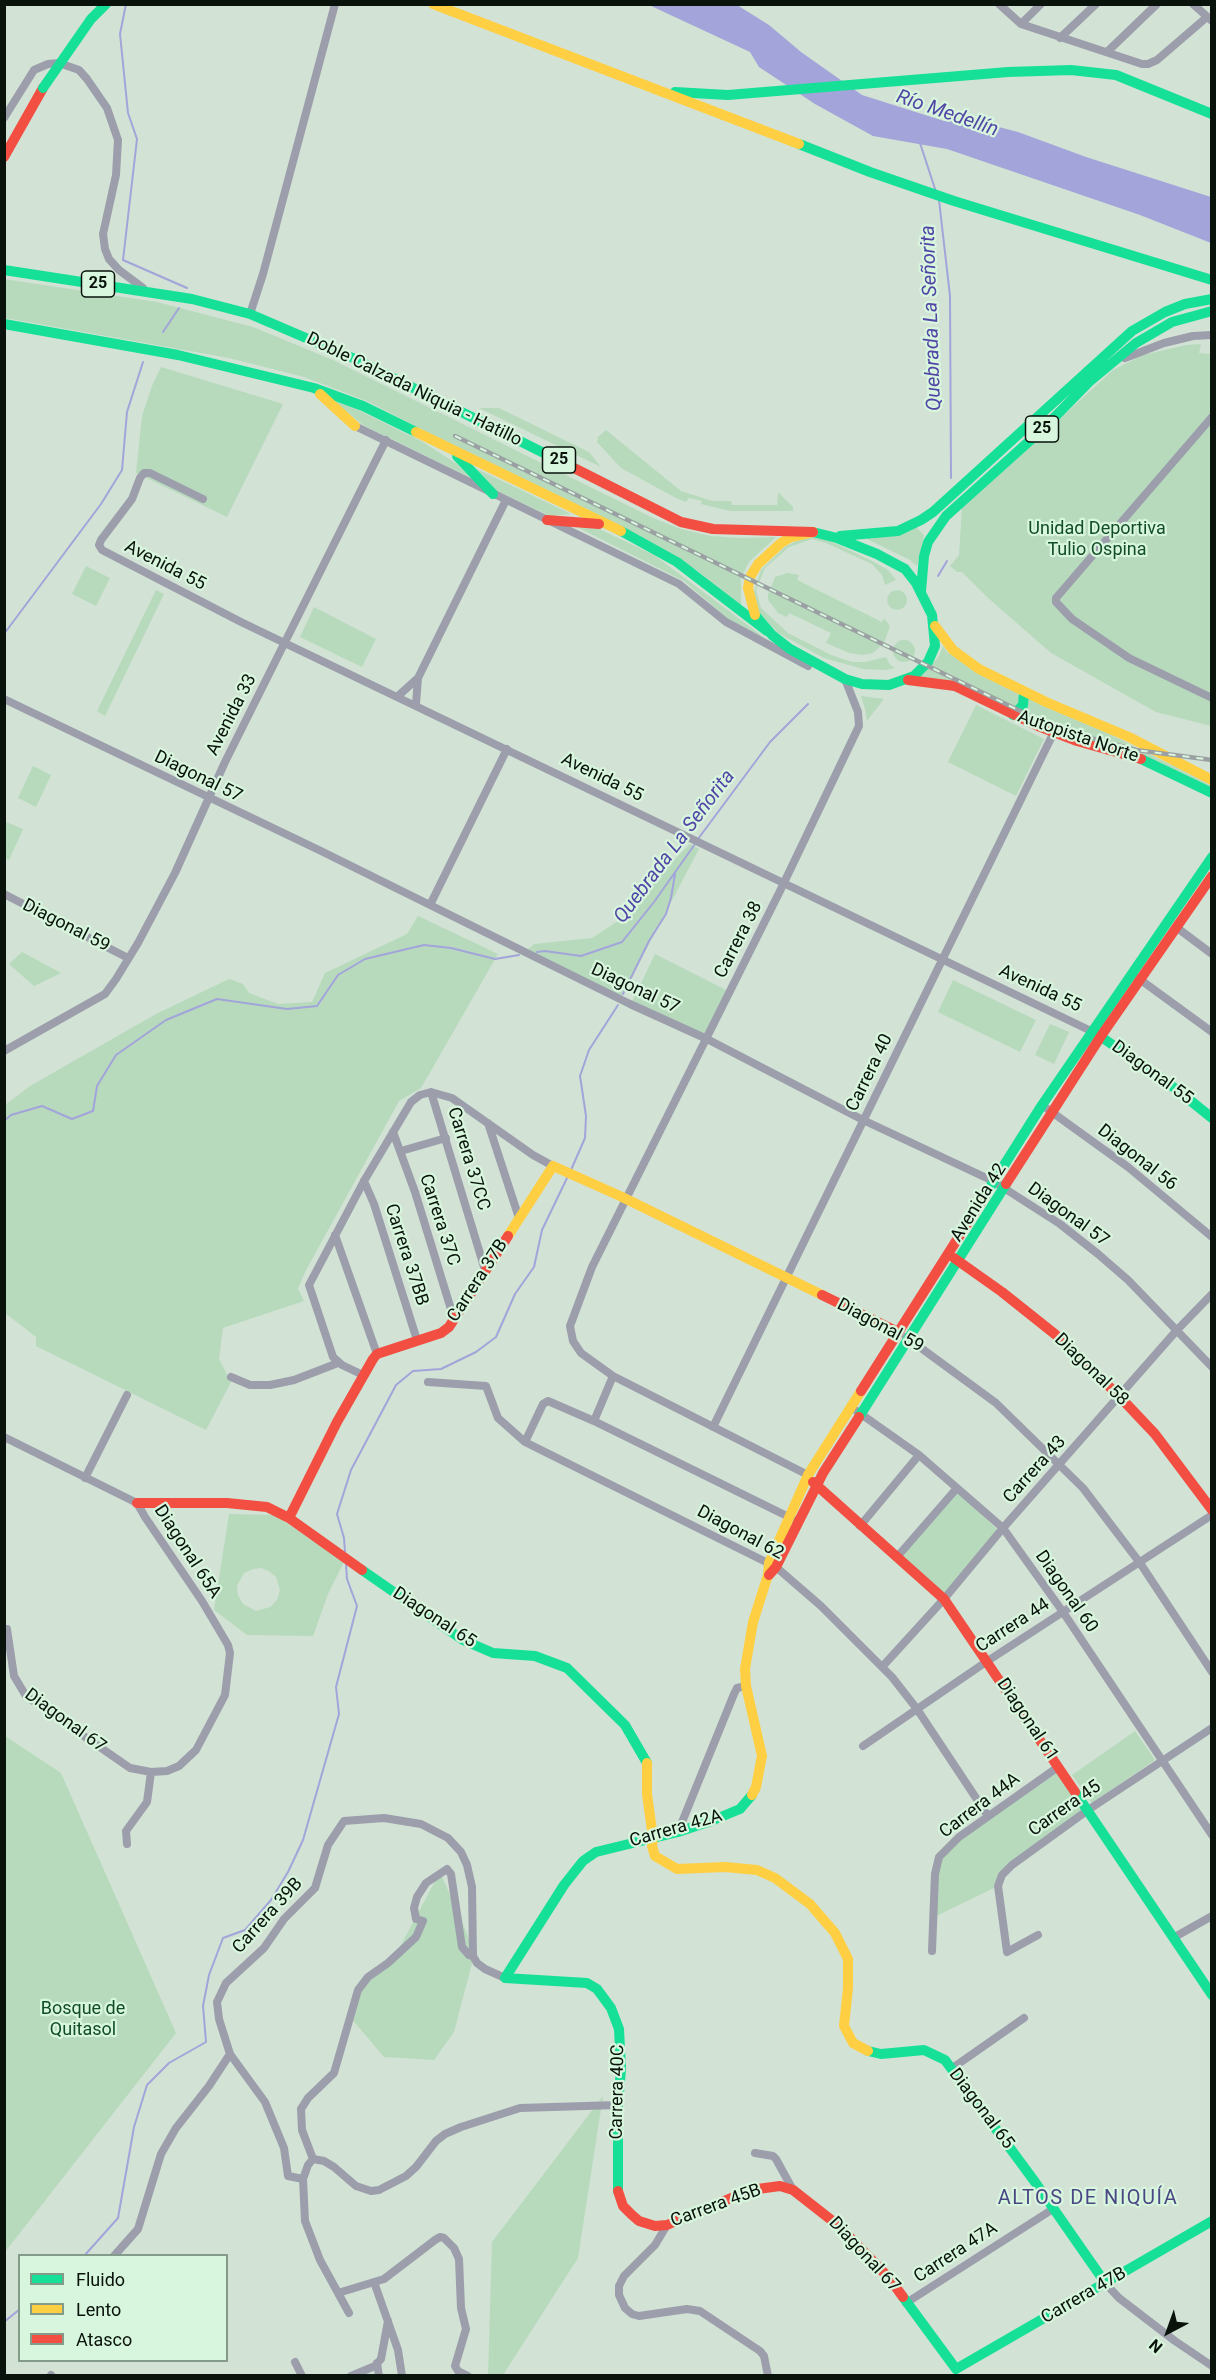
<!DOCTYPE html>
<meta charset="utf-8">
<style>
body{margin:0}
#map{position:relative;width:1216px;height:2380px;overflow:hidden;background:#d2e2d4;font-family:Roboto,sans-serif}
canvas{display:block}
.frame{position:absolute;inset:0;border:6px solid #09130b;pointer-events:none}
.legend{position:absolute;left:18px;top:2254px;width:210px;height:108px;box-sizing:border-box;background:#d8f6dd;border:2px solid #859b89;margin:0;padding:8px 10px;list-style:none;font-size:18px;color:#09130b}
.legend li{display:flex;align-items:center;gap:12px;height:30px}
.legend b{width:30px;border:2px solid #859b89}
.north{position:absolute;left:1138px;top:2302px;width:60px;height:60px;-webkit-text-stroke:4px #d8f6dd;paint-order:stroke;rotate:221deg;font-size:16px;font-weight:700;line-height:24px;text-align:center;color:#09130b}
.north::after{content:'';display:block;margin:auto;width:21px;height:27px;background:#09130b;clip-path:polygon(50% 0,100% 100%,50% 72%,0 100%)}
</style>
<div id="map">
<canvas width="1216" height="2380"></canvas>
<div class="frame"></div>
<ul class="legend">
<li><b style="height:8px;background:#16e098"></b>Fluido</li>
<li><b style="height:8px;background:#ffcf43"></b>Lento</li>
<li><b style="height:8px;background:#f24e42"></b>Atasco</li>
</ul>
<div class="north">N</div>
</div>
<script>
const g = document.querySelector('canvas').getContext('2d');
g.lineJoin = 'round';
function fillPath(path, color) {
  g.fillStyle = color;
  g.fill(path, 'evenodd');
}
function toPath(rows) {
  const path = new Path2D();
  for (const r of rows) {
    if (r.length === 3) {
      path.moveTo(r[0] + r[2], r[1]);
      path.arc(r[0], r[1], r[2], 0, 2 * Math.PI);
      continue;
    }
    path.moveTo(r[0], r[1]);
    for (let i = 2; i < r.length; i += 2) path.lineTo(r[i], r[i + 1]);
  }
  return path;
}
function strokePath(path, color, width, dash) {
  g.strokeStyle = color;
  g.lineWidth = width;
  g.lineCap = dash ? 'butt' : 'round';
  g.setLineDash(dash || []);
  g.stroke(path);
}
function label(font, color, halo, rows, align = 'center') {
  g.font = font + ' Roboto,sans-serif';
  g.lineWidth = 4.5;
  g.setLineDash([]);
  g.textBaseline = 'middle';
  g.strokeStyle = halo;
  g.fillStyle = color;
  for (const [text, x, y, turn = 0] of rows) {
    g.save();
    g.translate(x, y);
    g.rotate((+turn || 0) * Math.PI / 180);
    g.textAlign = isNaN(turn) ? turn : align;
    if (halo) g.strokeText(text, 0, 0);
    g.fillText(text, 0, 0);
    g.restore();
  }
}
fillPath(toPath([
 [4,279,157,302,253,327,333,360,653,518,681,529,711,536,742,538,776,537,749,562,741,578,741,605,698,571,367,401,304,377,229,358,5,318],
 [1201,344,1199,353,1211,354,1211,726,1156,712,1051,653,987,597,962,572,957,572,950,566,959,555,962,508,1113,370,1143,355,1186,345],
 [161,367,283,404,227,517,136,473,142,416,152,386],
 [332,400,356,409,421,441,457,464,471,478,363,425],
 [479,408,499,408,589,452,601,467],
 [606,430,681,491,712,501,731,501,732,505,777,505,778,492,793,507,793,511,730,511,701,504,702,501,689,498,686,502,676,498,621,468,597,442,598,437],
 [475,468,571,514,550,516,493,489],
 [571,524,591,525,654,555,765,638,734,624,684,581],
 [916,527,924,535,917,566,910,560,865,538],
 [808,536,826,539,872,561,888,570,896,580,885,585,882,575,872,564,826,543,812,539,789,547,765,568,756,590,761,608,788,633,831,655,852,662,865,662,886,657,890,665,895,668,885,670,863,669,824,658,778,633,759,612,754,592,761,570,786,546],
 [86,566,110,578,96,606,72,594],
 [788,573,799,575,797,580,882,622,884,618,890,626,884,643,873,653,863,655,849,653,826,643,831,633,789,613,787,617,778,613,768,600,768,595,775,577],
 [897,600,10],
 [156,590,164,594,105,716,97,711],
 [314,607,376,639,362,667,300,637],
 [904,651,11],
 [943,646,947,652,1211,785,1211,788,1004,707,916,679,927,670,939,656],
 [861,696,884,699,867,721,865,709],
 [976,705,1044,739,1016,796,948,762],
 [33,766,51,775,36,807,18,798],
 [6,822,23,829,9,860,5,858,5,826],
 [690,844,699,849,620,999,525,952,534,944,592,938,632,912,660,867,672,862],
 [418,916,498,954,421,1088,399,1101,305,1272,298,1289,304,1301,223,1328,219,1359,231,1382,206,1430,36,1346,36,1337,5,1313,5,1105,30,1086,156,1014,229,979,243,984,249,993,278,1004,312,1002,325,973,407,934],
 [22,952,61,973,34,986,9,964],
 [655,954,730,992,707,1039,631,1004],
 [953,980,1036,1020,1020,1052,938,1012],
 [1050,1024,1069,1032,1054,1064,1035,1055],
 [958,1492,999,1531,945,1594,900,1556],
 [229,1514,275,1515,344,1562,328,1594,313,1636,247,1635,214,1610],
 [261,1568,269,1571,276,1577,280,1590,277,1600,270,1607,256,1611,243,1604,238,1595,237,1586,244,1573,253,1569],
 [1135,1731,1155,1760,1092,1803,1072,1775],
 [5,1736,61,1773,176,2033,5,2252],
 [1058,1767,1088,1810,1012,1865,998,1886,934,1917,939,1857,959,1837],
 [440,1872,475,1952,454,2032,434,2060,384,2057,350,2017,368,1977,394,1958],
 [603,2096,578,2258,503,2375,488,2376,492,2242]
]), '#b7dabd');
fillPath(toPath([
 [649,5,737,5,769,25,801,52,862,95,944,121,964,118,1018,132,1086,157,1211,197,1211,243,1140,215,947,149,873,136,815,104,759,67,750,52]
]), '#a2a4da');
strokePath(toPath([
 [126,4,120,34,128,113,137,139,123,260,187,288],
 [920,143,936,192],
 [939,200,950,296,951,478],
 [163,332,179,308],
 [938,576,947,561],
 [4,634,101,504,122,470,127,412,143,362],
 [698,839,770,742,808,704],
 [537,952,545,951,581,956,622,942,654,902,695,844],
 [623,994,649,941,666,914,671,898,675,874],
 [4,1121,11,1115,42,1106,72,1119,93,1111,97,1086,116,1055,166,1020,217,999,287,1009,317,1006,338,975,365,959,424,945,451,948,495,959,519,955],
 [571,1170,585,1138,586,1116,580,1076,589,1050,618,1005],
 [345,1552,344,1538,337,1514,351,1470,396,1385,413,1371,441,1369,476,1352,496,1337,515,1294,534,1267,542,1230,567,1178],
 [84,2256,118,2218,134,2127,147,2085,169,2063,206,2042,203,2006,209,1975,223,1938,245,1930,271,1900,288,1872,303,1840,339,1714,336,1687,357,1606,347,1579,346,1564],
 [4,2322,20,2309]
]), '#a2a4da', 2);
strokePath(toPath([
 [999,4,1021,24,1142,64,1148,64,1157,60,1207,17],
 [1193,4,1212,21],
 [1021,24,1041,4],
 [1060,38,1096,4],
 [1107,52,1157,4],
 [4,118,34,70,48,64,59,63,79,70,87,79,107,108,118,140,116,175,103,234,105,249,109,259,119,270,143,288],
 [250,314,263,274,335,4],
 [1125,358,1164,343,1193,336,1212,335],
 [1212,417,1056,598,1056,602,1072,619,1129,658,1212,698],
 [355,426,679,584,726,622,808,666],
 [203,499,150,473,144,473,140,478,132,499,101,540,99,545,102,550,241,622,1091,1031],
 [398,696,418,678],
 [4,699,321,851,630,1004,707,1039,863,1120,993,1181,1060,1224,1098,1254,1128,1280,1212,1367],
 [416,704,418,678,506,500],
 [4,894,128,958],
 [430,905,507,749],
 [1176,927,1212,954],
 [1138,978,1212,1032],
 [4,1051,105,994,116,979,138,943,175,873,225,762,386,440],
 [431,1092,485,1270],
 [1042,1105,1128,1167,1212,1237],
 [488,1123,519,1218],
 [393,1132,415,1192,454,1319],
 [401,1151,446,1138],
 [364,1181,374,1204,417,1340],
 [335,1235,377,1354],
 [906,1337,996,1403,1083,1488,1140,1563,1212,1672],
 [363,1375,342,1365,333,1357,309,1285,364,1181,411,1102,420,1095,431,1092,452,1098,533,1155,553,1166],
 [231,1377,250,1385,270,1385,294,1380,338,1363],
 [428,1382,486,1386,498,1418,525,1442,776,1567,821,1606,892,1677,917,1709,988,1816],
 [851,1407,919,1455,1003,1528,1063,1612,1212,1835],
 [594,1421,613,1376],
 [713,1427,1054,732],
 [4,1437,137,1503,145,1517,202,1601,228,1645,230,1653,225,1695,196,1750,179,1766,167,1771,151,1772,130,1768,26,1696,14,1676,7,1629],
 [525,1442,543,1404,548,1401,594,1421,793,1519],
 [808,1475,613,1376,581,1353,573,1341,570,1326,592,1267,780,891,859,726,858,712,845,679],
 [85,1478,127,1395],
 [860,1526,919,1455],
 [897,1557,957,1488],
 [882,1667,944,1599,1003,1528,1177,1330,1212,1294],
 [863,1746,986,1662,1212,1515],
 [678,1832,734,1694,737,1688,746,1686],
 [127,1844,126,1831,147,1802,151,1772],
 [1038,1935,1007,1952,998,1886,1002,1875,1012,1865,1088,1810,1212,1728],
 [1173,1938,1212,1916],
 [932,1951,935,1874,939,1857,959,1837,1058,1767],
 [951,2069,1024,2018],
 [755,2153,773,2156,776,2159,793,2190],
 [313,2159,324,2161,334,2167,356,2186,371,2191,379,2190,406,2176,416,2167,436,2141,445,2134,461,2127,520,2108,618,2105],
 [303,2179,288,2176,284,2148,265,2102,230,2054,219,2019,217,2002,226,1983,264,1948,284,1919,315,1888,328,1845,344,1821,384,1818,421,1824,448,1838,461,1852,467,1865,472,1887,473,1956,477,1963,485,1969,505,1978],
 [667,2225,655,2245,624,2276,619,2286,619,2295,625,2308,632,2314,639,2316,687,2309,700,2311,760,2351,764,2356,768,2376],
 [114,2256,138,2229,161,2154,176,2128,209,2086,230,2054],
 [374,2282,398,2350,402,2376],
 [1106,2284,1119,2298,1175,2341,1212,2366],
 [338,2293,384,2279,435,2240,440,2237,444,2238,454,2248,459,2259,461,2308,466,2329,455,2366,458,2371,468,2376],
 [906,2303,1053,2209],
 [349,2313,320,2260,305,2221,303,2179,308,2165,313,2159,302,2130,301,2109,308,2098,334,2073,358,1990,368,1977,388,1963,416,1937,423,1921,416,1919,414,1908,417,1897,426,1883,447,1869,451,1874,462,1947,469,1955,473,1956],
 [295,2362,302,2376],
 [377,2363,379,2376],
 [51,2375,52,2376],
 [351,2376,375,2366,381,2359,388,2321]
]), '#9c9eac', 8);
strokePath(toPath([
 [675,92,728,95,1008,72,1071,70,1116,75,1212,114],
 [799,144,870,172,954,201,1212,280],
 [4,270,192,299,250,314,355,359,576,469],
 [4,324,178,355,314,388,363,406,416,432],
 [457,456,493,494],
 [621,531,677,562,767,631],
 [840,536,898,531,921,520,933,512,1132,331,1165,312,1185,304,1212,299],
 [921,591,924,556,928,542,946,516,1045,427,1089,382,1136,343,1172,322,1212,311],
 [755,615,772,635,790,649,845,679,862,684,889,685,914,676,928,662,935,646,932,615,916,583,905,569,877,554,837,538,813,532],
 [1013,715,1023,705,1024,692],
 [1141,759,1212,793],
 [1097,1034,1176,1089,1212,1118],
 [984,1197,1042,1105,1212,857],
 [859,1417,1006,1184],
 [362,1570,463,1640,493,1653,535,1656,567,1668,625,1725,647,1763],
 [1075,1792,1212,1995],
 [868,2051,881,2054,924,2050,945,2060,1035,2182,1106,2284],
 [618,2191,618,2105,621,2069,619,2029,611,2008,597,1989,587,1983,505,1978,564,1885,583,1861,596,1852,678,1832,711,1821,740,1809,752,1795],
 [903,2297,956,2369,1212,2221]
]), '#16e098', 10);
strokePath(toPath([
 [433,4,799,144],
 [320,394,355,426],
 [416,432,621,531],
 [755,615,748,588,750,577,758,564,781,543,791,537,813,532],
 [935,626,953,650,979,669,1046,702,1129,737,1212,780],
 [508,1236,553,1166,620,1196,822,1295],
 [647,1763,647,1794,653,1838,652,1846,655,1856,677,1869,725,1867,757,1870,775,1878,810,1904,835,1933,848,1959,848,1988,844,2026,853,2043,868,2051],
 [752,1795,756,1787,762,1756,746,1686,745,1669,753,1622,768,1575,769,1563,808,1475,861,1391]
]), '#ffcf43', 10);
strokePath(toPath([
 [4,157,43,88],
 [576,469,681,522,713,529,813,532],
 [547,520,599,524],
 [908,680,955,686,1038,726,1077,741,1141,759],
 [1006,1184,1101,1036,1212,876],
 [954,1258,1002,1292,1056,1335,1120,1397,1155,1434,1212,1510],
 [822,1295,898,1332],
 [861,1391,984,1197],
 [813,1482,944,1599,1075,1792],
 [137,1503,227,1503,267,1507,289,1518,362,1570],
 [289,1518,337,1422,373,1359,377,1354,441,1333,449,1327,508,1236],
 [769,1575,776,1567,823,1473,859,1417],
 [618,2191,623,2206,632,2215,639,2221,655,2226,667,2225,750,2190,780,2186,793,2190,839,2226,890,2279,903,2297]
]), '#f24e42', 10);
const rail = toPath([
 [455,436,1047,724,1075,734,1136,750,1212,760]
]);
strokePath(rail, '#9ba1a3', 4.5);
strokePath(rail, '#d8f6dd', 2, [7]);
strokePath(toPath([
 [43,88,91,19,106,4]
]), '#16e098', 10);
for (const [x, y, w] of [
 [98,284,33],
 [1042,429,33],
 [559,460,33]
]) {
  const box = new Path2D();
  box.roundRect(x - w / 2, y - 13, w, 26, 4.5);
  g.fillStyle = '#d8f6dd';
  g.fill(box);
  strokePath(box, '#09130b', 1.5);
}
label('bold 16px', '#09130b', null, [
 ["25",98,284],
 ["25",1042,429],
 ["25",559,460]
]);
label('18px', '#09130b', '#d8f6dd', [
 ["Doble Calzada Niquia - Hatillo",414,390,26],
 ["Avenida 55",165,566,27],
 ["Avenida 33",232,715,-63],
 ["Autopista Norte",1078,737,19],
 ["Diagonal 57",198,777,26],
 ["Avenida 55",602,778,26],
 ["Diagonal 59",66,926,27],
 ["Carrera 38",739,940,-63],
 ["Diagonal 57",635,989,25],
 ["Avenida 55",1040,989,25],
 ["Carrera 40",870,1073,-64],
 ["Diagonal 55",1152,1073,36],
 ["Diagonal 56",1137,1158,38],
 ["Carrera 37CC",468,1159,73],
 ["Avenida 42",979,1203,-58],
 ["Diagonal 57",1068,1215,36],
 ["Carrera 37C",439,1220,72],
 ["Carrera 37BB",406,1255,72],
 ["Carrera 37B",478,1281,-57],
 ["Diagonal 59",880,1326,28],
 ["Diagonal 58",1091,1370,44],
 ["Carrera 43",1035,1470,-48],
 ["Diagonal 62",740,1533,28],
 ["Diagonal 65A",187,1552,57],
 ["Diagonal 60",1066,1592,55],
 ["Diagonal 65",434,1618,33],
 ["Carrera 44",1013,1626,-33],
 ["Diagonal 61",1027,1720,56],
 ["Diagonal 67",65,1721,36],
 ["Carrera 44A",980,1806,-37],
 ["Carrera 45",1065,1809,-35],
 ["Carrera 42A",676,1829,-16],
 ["Carrera 39B",268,1916,-48],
 ["Carrera 40C",618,2092,-89],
 ["Diagonal 65",981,2109,53],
 ["Carrera 45B",716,2206,-20],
 ["Carrera 47A",956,2253,-33],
 ["Diagonal 67",864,2255,47],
 ["Carrera 47B",1084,2296,-30]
]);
label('18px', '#114d25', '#d8f6dd', [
 ["Unidad Deportiva",1097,529],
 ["Tulio Ospina",1097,550],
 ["Bosque de",83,2009],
 ["Quitasol",83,2030]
]);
label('italic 20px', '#5145a6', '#d8f6dd', [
 ["Río Medellín",947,114,19],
 ["Quebrada La Señorita",932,318,-92],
 ["Quebrada La Señorita",675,847,-53]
]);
g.letterSpacing = '1.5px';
label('20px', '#4b4785', '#d8f6dd', [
 ["ALTOS DE NIQUÍA",1088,2199]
]);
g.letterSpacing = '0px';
</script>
